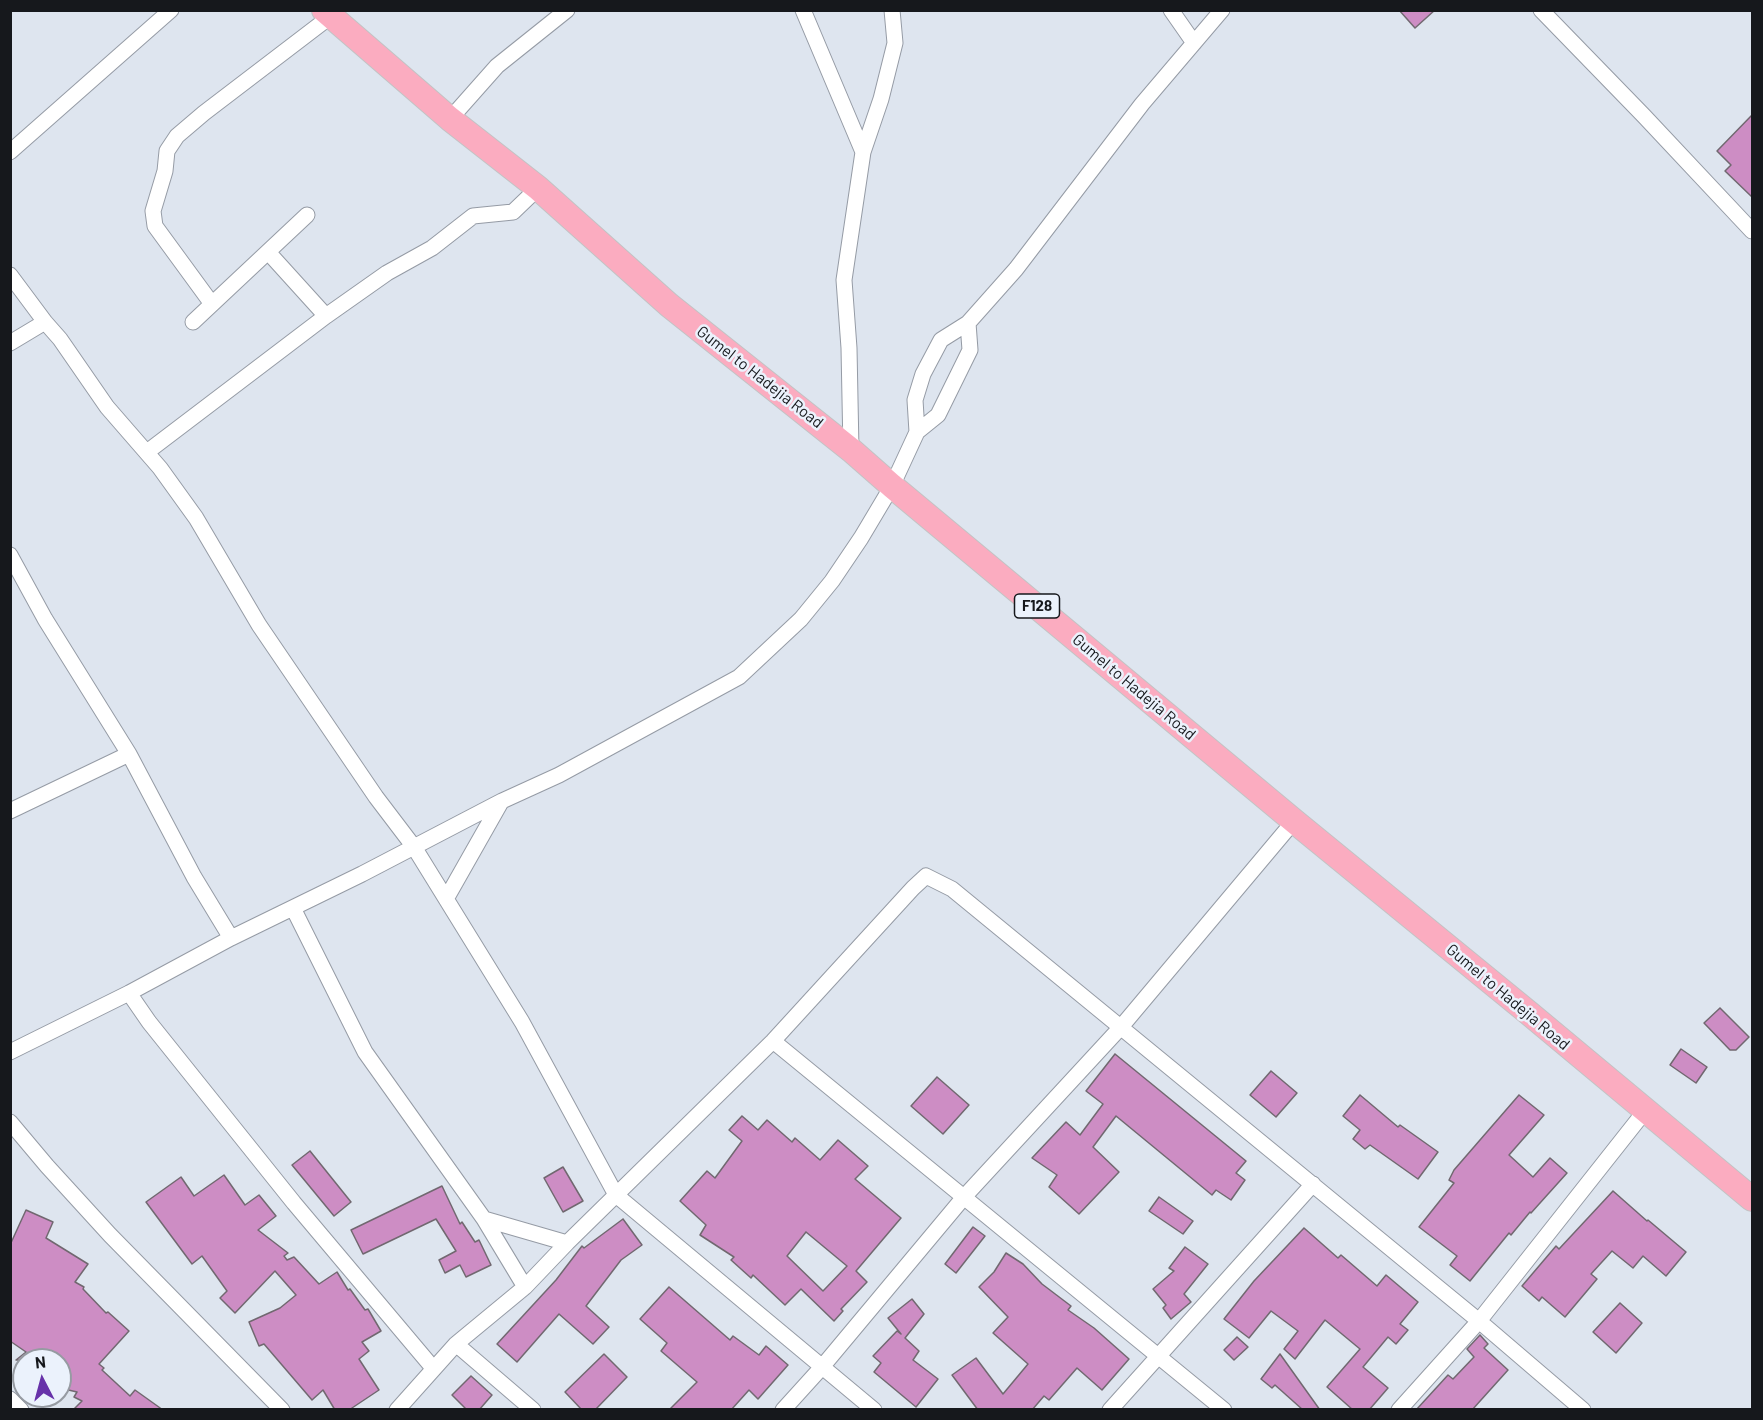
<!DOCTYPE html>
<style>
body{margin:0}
#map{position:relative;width:1763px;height:1420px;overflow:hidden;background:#dee5ef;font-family:Barlow,sans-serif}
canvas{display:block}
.frame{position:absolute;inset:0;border:12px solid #16181c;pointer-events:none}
.north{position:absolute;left:12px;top:1348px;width:60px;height:60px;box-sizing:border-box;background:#ebf2fc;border:2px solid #969ba2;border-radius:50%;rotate:354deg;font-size:16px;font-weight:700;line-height:24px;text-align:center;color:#16181c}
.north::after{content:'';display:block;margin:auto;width:21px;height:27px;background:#6732a9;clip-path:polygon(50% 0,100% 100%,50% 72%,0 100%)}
</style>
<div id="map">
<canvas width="1763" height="1420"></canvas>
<div class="frame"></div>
<div class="north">N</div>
</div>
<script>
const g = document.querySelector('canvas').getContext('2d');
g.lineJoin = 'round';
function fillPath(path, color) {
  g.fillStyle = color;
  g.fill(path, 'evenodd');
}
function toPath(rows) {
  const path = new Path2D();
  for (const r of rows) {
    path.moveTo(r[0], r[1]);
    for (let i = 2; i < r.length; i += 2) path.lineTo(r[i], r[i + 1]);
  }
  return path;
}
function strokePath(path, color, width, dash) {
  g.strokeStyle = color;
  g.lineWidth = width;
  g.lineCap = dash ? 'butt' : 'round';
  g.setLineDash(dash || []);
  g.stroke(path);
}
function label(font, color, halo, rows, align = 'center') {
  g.font = font + ' Barlow,sans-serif';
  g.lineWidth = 5;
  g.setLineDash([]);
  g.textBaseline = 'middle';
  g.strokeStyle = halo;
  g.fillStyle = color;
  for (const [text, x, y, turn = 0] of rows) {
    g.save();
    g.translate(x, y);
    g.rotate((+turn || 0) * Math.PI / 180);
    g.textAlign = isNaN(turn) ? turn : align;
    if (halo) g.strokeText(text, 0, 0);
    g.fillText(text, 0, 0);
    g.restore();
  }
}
const building = toPath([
 [1399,10,1435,10,1415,28,1399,10],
 [1752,115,1752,197,1725,171,1731,165,1717,151,1752,115],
 [1720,1008,1749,1037,1736,1050,1730,1050,1704,1023,1720,1008],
 [1681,1049,1707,1067,1696,1083,1670,1065,1681,1049],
 [1115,1054,1246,1161,1236,1173,1245,1180,1231,1200,1216,1190,1212,1195,1116,1116,1093,1147,1119,1172,1079,1214,1049,1187,1057,1175,1032,1158,1066,1122,1080,1135,1103,1104,1086,1091,1115,1054],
 [1271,1071,1297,1093,1276,1117,1250,1095,1271,1071],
 [937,1077,969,1105,943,1134,911,1106,937,1077],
 [1360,1095,1398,1127,1400,1125,1438,1152,1418,1179,1370,1145,1365,1149,1353,1139,1360,1130,1343,1116,1360,1095],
 [1519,1095,1544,1115,1509,1155,1533,1177,1550,1158,1567,1173,1531,1213,1530,1212,1511,1235,1509,1233,1470,1281,1450,1265,1457,1256,1419,1227,1454,1183,1449,1180,1454,1170,1519,1095],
 [742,1116,758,1130,767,1120,792,1142,795,1138,820,1160,838,1140,868,1166,855,1179,901,1218,856,1271,867,1282,841,1309,843,1311,834,1321,801,1289,785,1305,753,1275,751,1278,731,1260,734,1257,700,1235,706,1225,680,1201,707,1171,715,1178,742,1141,729,1130,742,1116],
 [806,1232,847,1266,823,1291,787,1256,806,1232],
 [310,1151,351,1202,334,1216,292,1165,310,1151],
 [563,1167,583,1201,563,1212,544,1178,563,1167],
 [224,1175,245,1205,259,1195,276,1216,258,1230,288,1253,284,1256,287,1260,294,1257,319,1284,337,1272,348,1290,350,1289,365,1310,368,1309,381,1331,362,1342,369,1351,359,1359,379,1390,349,1410,335,1410,323,1390,312,1400,264,1344,259,1346,249,1322,280,1308,296,1295,275,1271,235,1313,220,1298,227,1291,202,1256,192,1264,146,1202,181,1177,194,1196,224,1175],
 [442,1186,460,1224,462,1222,475,1242,479,1240,491,1265,466,1277,460,1265,445,1273,439,1260,456,1251,436,1219,363,1254,351,1230,442,1186],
 [1613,1191,1647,1221,1648,1220,1686,1252,1666,1276,1643,1256,1633,1268,1612,1251,1591,1274,1597,1279,1565,1317,1542,1297,1539,1301,1522,1286,1556,1246,1559,1249,1613,1191],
 [1159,1197,1193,1221,1183,1234,1149,1211,1159,1197],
 [26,1210,53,1222,46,1238,88,1264,75,1282,84,1287,83,1289,106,1313,108,1312,129,1331,99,1364,104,1368,102,1370,130,1396,135,1390,163,1410,73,1410,82,1401,74,1397,77,1392,60,1388,60,1360,16,1360,26,1352,10,1341,10,1245,26,1210],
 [623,1219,642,1245,621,1260,586,1306,609,1327,593,1344,559,1314,517,1362,497,1344,556,1280,582,1246,584,1248,623,1219],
 [973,1227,985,1236,956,1273,945,1264,973,1227],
 [1304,1228,1338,1258,1341,1255,1377,1286,1386,1275,1418,1302,1400,1324,1408,1330,1396,1344,1388,1337,1363,1367,1388,1388,1369,1410,1353,1410,1327,1387,1360,1349,1325,1320,1295,1359,1284,1349,1298,1331,1271,1311,1249,1338,1224,1319,1254,1281,1304,1228],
 [1185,1247,1208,1264,1184,1294,1191,1302,1171,1319,1163,1308,1166,1305,1153,1289,1174,1271,1169,1268,1185,1247],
 [1006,1253,1023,1264,1042,1284,1071,1306,1068,1310,1094,1328,1129,1359,1102,1390,1077,1368,1049,1400,1044,1396,1032,1410,978,1410,952,1375,976,1358,1003,1394,1028,1364,993,1333,1008,1317,979,1287,994,1272,1006,1253],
 [669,1287,730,1340,733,1336,759,1355,766,1346,788,1365,758,1399,749,1390,731,1410,669,1410,697,1382,661,1351,667,1343,640,1319,669,1287],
 [912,1299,924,1314,905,1338,919,1351,913,1360,938,1379,916,1407,874,1372,881,1363,873,1356,897,1331,901,1334,888,1318,912,1299],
 [1620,1303,1642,1323,1616,1353,1593,1332,1620,1303],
 [1480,1335,1488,1344,1484,1348,1508,1370,1472,1410,1416,1410,1448,1375,1453,1379,1474,1357,1467,1349,1480,1335],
 [1237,1337,1248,1347,1234,1360,1224,1350,1237,1337],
 [604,1354,627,1377,595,1410,582,1410,565,1392,604,1354],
 [1280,1354,1320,1410,1303,1410,1275,1385,1272,1388,1261,1379,1280,1354],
 [471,1376,492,1395,479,1410,467,1410,452,1395,471,1376]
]);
fillPath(building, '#cd8dc4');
strokePath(building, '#716870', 1.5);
const minor = toPath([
 [803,10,863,152],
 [1171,10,1194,43],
 [1541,10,1644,116,1752,231],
 [450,119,497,66,567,10],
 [10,152,171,10],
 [268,252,326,316],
 [10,275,45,322,60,339,107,407,160,468,196,518,259,625,376,797,414,847,522,1022,616,1195,874,1410],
 [212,304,155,226,153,211,165,171,167,151,177,136,204,113,331,16],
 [193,322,307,215],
 [10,343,45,322],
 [917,432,915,400,923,374,941,340,968,323,1016,269,1142,104,1222,10],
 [851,450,849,348,844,280,863,152,881,99,895,43,892,10],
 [147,452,326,316,387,273,432,248,473,216,513,212,538,188],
 [10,555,45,619,129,754,194,877,231,938],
 [10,811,129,754],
 [446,899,501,802],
 [293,908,365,1052,484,1219,525,1287],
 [129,993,149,1022,294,1203,433,1368],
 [773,1041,1224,1410],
 [10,1052,129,993,231,938,362,874,502,801,559,775,739,677,801,619,832,581,861,538,892,486,917,432,938,415,970,350,968,323],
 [10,1122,47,1166,110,1235,282,1410],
 [484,1219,567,1243],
 [456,1344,533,1410],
 [10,1399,21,1410],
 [397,1410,456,1344,525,1287,567,1243,773,1041,913,888,926,876,952,889,1479,1321,1583,1410],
 [783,1410,822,1367,964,1197,1121,1027,1294,821],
 [1110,1410,1313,1184],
 [1399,1410,1479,1321,1645,1111]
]);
const primary = toPath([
 [324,10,450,119,538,188,669,305,851,450,892,486,1294,821,1530,1014,1752,1199]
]);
strokePath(minor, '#959ba5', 17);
strokePath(primary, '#c2c3c4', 26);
strokePath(minor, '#fff', 15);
strokePath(primary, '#fbacc0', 24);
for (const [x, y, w] of [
 [1037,606,45]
]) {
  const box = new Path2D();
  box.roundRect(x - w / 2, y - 12, w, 24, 4.5);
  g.fillStyle = '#ebf2fc';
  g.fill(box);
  strokePath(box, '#16181c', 1.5);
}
label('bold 15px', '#16181c', null, [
 ["F128",1037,606]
]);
label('16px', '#16181c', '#ebf2fc', [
 ["Gumel to Hadejia Road",760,377,38],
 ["Gumel to Hadejia Road",1134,687,40],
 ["Gumel to Hadejia Road",1508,997,40]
]);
</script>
